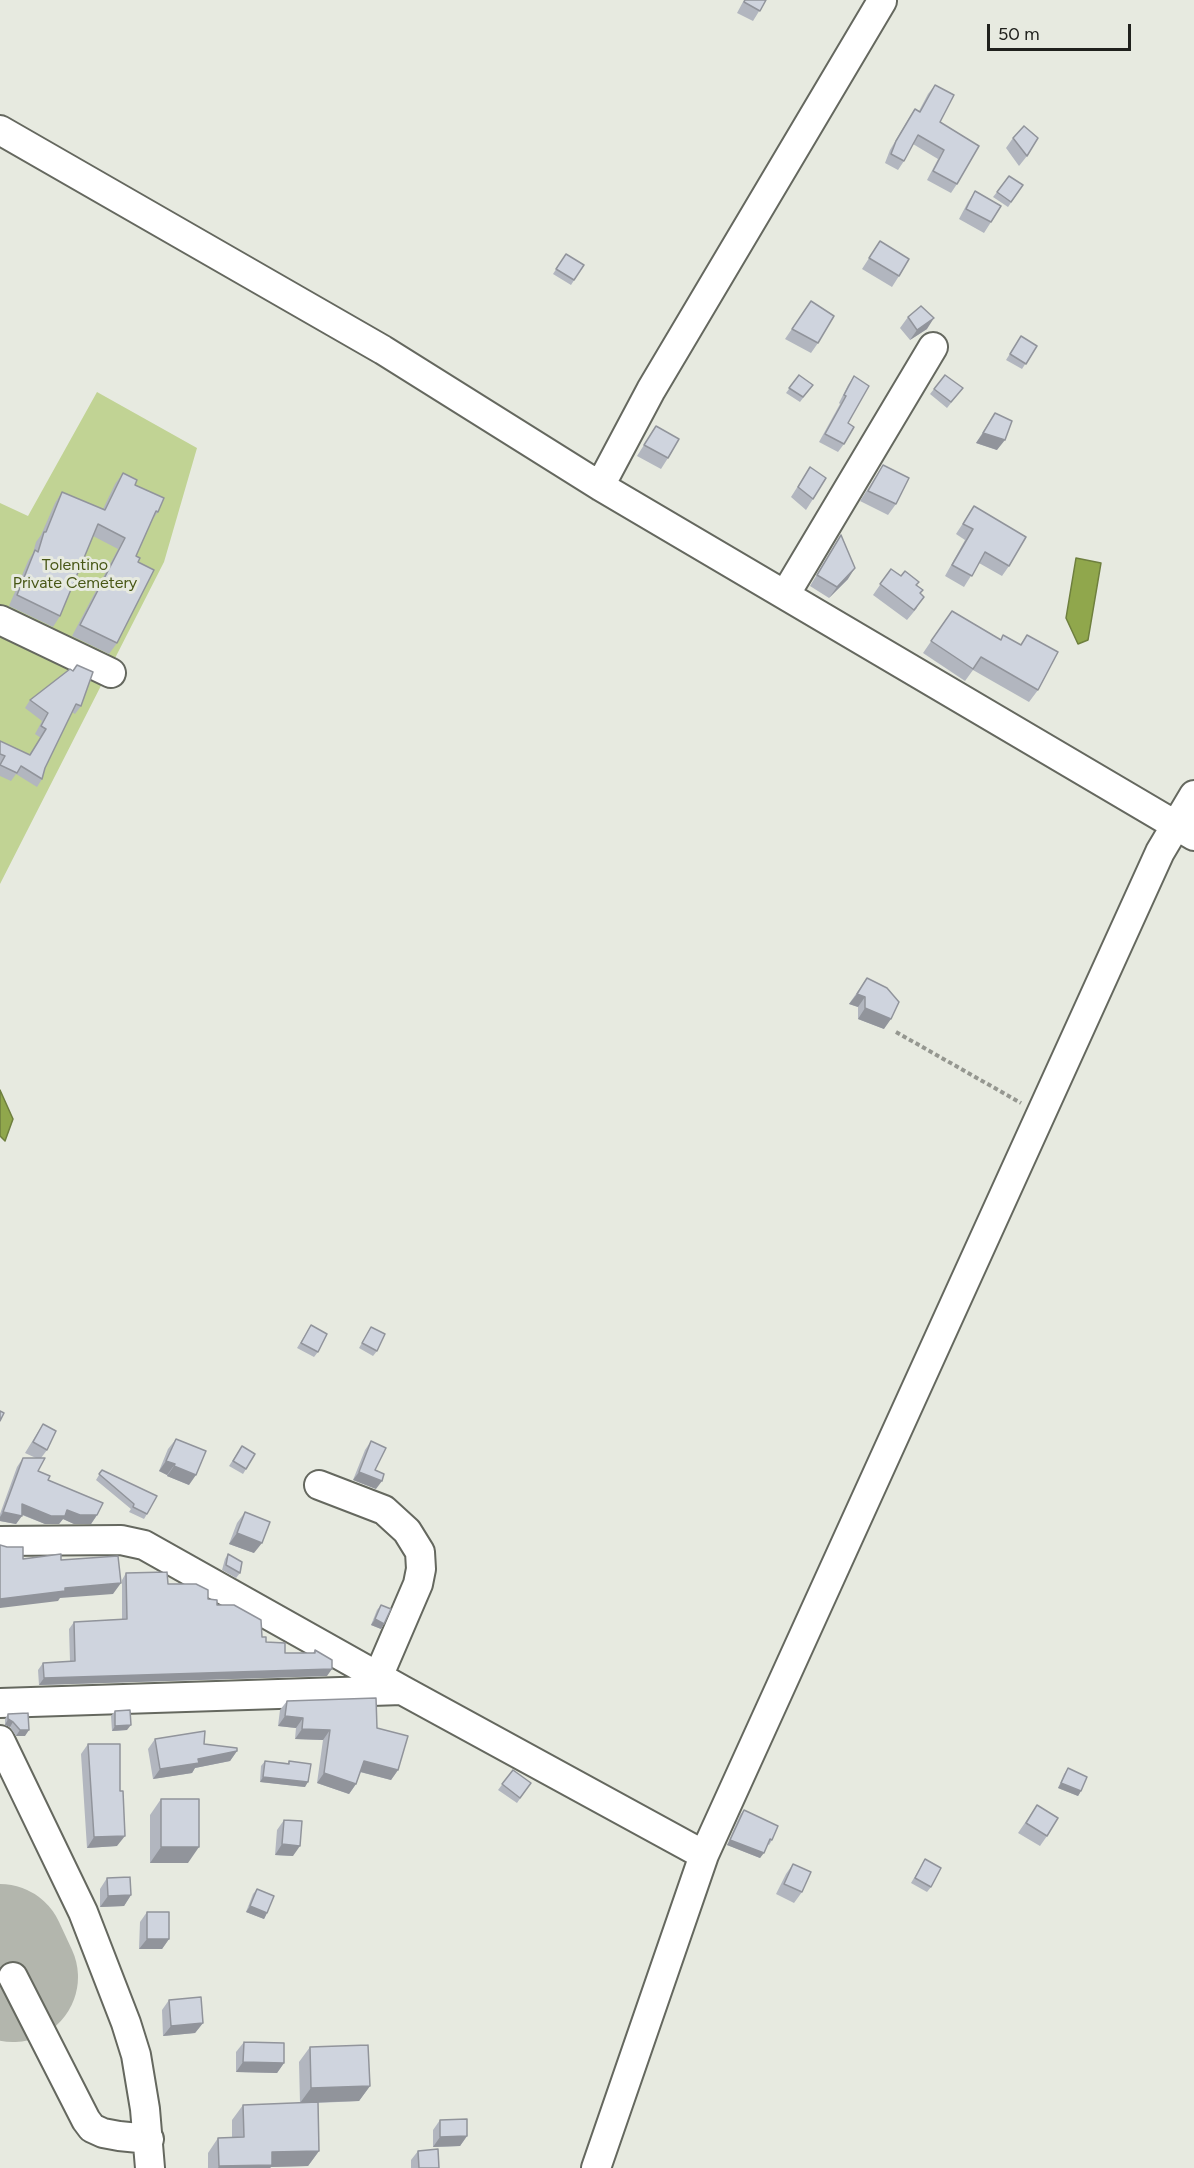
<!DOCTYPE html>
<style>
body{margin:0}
#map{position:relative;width:1194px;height:2168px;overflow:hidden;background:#e7eae0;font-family:Figtree,sans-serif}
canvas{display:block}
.scale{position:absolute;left:987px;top:24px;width:144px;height:27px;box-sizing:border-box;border:3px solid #20211d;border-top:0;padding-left:8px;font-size:18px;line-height:21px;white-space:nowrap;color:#20211d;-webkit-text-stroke:4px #e7eae0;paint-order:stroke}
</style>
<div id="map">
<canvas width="1194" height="2168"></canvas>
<div class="scale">50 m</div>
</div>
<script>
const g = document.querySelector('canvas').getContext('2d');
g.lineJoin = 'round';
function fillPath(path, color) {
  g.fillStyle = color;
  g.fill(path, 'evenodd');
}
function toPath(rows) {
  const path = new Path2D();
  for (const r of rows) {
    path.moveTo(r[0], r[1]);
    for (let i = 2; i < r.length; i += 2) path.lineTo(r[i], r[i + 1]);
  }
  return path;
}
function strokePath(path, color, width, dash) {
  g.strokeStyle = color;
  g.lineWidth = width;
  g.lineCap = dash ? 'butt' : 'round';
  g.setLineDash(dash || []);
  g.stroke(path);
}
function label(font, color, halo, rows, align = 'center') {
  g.font = font + ' Figtree,sans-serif';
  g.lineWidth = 6;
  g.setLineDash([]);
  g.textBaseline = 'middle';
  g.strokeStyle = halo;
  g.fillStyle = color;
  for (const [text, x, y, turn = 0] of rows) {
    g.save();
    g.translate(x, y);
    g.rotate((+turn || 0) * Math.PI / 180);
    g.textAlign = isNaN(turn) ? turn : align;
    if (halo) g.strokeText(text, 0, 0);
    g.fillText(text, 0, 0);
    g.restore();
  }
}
fillPath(toPath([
 [97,392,197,448,164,562,0,884,0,503,28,516]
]), '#c1d394');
const water = toPath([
 [1076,558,1101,563,1088,640,1078,644,1066,618,1076,558],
 [0,1090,13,1119,5,1141,0,1136,0,1090]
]);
fillPath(water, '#90a74c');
strokePath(water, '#6e7f3e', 1.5);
strokePath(toPath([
 [0,1949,13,1977]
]), '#b3b6ad', 130);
const minor = toPath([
 [0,130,383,350,600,486,1194,836],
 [600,486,651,390,882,1],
 [785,595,933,347],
 [0,620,111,673],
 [319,1485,384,1510,407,1531,420,1552,421,1569,418,1584,378,1677],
 [0,1541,121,1540,144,1545,402,1690,704,1855],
 [0,1703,402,1690],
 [0,1740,83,1912,126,2023,136,2055,145,2109,150,2168],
 [13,1977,86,2120,92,2128,103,2133,119,2136,149,2139],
 [596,2168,704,1855,1160,852,1194,795]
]);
strokePath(minor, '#65685f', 32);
strokePath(toPath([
 [896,1032,1021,1103]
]), '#959790', 4, [4.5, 3]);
strokePath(minor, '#fff', 28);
fillPath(toPath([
 [744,0,766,0,753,21,737,13],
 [935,85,940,122,957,184,951,193,927,180,938,159,913,144,904,161,898,170,885,163,890,150,909,118,915,109,919,111,928,94],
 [1013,138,1027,156,1019,166,1006,148],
 [1023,185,1008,207,993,197,997,192],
 [975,191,991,222,984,233,959,219,968,202],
 [880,241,899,276,892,287,862,269],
 [566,254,584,265,571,285,553,274],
 [811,301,818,343,811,353,785,339],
 [908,317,927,329,910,340,900,328],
 [1021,336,1037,346,1022,369,1006,360],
 [799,375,813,385,800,402,786,393],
 [945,375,963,388,947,408,930,394],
 [854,376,848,423,844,444,838,452,819,442,840,404,839,403,848,385],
 [995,413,997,450,976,443],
 [656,426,668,458,661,469,637,456],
 [883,465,896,504,888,515,860,501],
 [810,467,813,499,806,510,791,497],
 [123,473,158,512,152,520,136,556,138,562,117,643,109,654,72,636,118,549,93,536,60,616,53,627,9,606,28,561,33,553,36,542,41,535,55,503,62,492,103,509,115,484],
 [974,506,1009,566,1002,576,979,563,964,587,945,576,965,540,956,534],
 [841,535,848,579,829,598,810,586],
 [891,569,917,585,920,593,917,608,907,620,873,595],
 [952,611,1000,640,1020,645,1027,635,1038,690,1029,702,973,670,965,681,923,653],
 [77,665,81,706,75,714,72,712,45,768,42,779,37,787,16,774,11,781,0,776,0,741,29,755,41,738,35,734,42,721,25,708,30,700,73,670],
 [867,978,884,1029,858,1019,858,1007,849,1004],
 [311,1325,318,1352,314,1357,297,1348],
 [371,1327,377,1351,373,1356,359,1348],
 [43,1424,47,1450,41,1458,38,1471,48,1480,97,1515,91,1524,74,1524,63,1519,59,1524,45,1524,22,1515,16,1524,0,1521,0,1514,17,1467,23,1458,36,1458,25,1453,36,1435],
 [176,1439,189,1485,167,1476,167,1475,159,1471,168,1449],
 [371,1441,375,1470,376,1489,353,1480,365,1450],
 [242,1446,255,1454,243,1474,229,1466],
 [102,1470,147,1514,144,1519,129,1512,131,1509,96,1480],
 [245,1512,254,1553,229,1544,237,1523],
 [228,1554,240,1573,236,1578,222,1570,225,1559],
 [126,1573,168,1584,208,1599,262,1637,266,1642,285,1653,313,1653,315,1650,327,1676,39,1685,38,1670,43,1663,70,1661,69,1629,74,1622,122,1619,122,1580],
 [381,1605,384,1624,381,1629,371,1625,377,1610],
 [287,1701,377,1728,398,1770,391,1780,360,1772,356,1784,349,1794,317,1783,323,1740,295,1739,296,1728,278,1726,280,1710],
 [115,1711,127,1730,112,1731,111,1716],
 [8,1714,25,1736,16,1736,10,1727,5,1725,5,1719],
 [155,1739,204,1744,237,1751,230,1761,195,1768,192,1773,153,1779,148,1749],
 [88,1744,120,1791,117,1846,87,1848,81,1754],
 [265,1761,288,1763,289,1761,305,1787,260,1782,261,1766],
 [1068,1768,1081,1791,1078,1796,1058,1788,1064,1774],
 [513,1770,531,1783,517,1803,498,1790],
 [161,1799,188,1863,150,1863,150,1815],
 [1037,1805,1047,1836,1040,1846,1018,1833],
 [744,1810,772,1840,769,1845,767,1844,760,1858,727,1845,740,1815],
 [284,1820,293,1856,275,1855,277,1830],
 [925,1859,931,1887,927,1892,911,1883],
 [793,1864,802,1892,794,1903,776,1894,786,1874],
 [107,1878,131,1895,124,1906,100,1907,100,1889],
 [257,1889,267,1913,264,1919,246,1912,253,1894],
 [147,1912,169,1939,162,1949,139,1949,140,1922],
 [169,2000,203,2023,195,2033,163,2036,162,2010],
 [244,2042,284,2063,277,2073,236,2072,236,2052],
 [310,2047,370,2086,359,2101,318,2103,319,2151,308,2166,271,2167,270,2168,208,2168,208,2153,218,2138,232,2137,232,2120,243,2105,300,2103,299,2062],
 [440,2120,467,2136,460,2146,433,2147,433,2130],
 [418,2151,439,2168,411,2168,411,2160]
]), '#b2b6bf');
fillPath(toPath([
 [934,318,927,329,910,340,917,330],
 [983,433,1005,440,997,450,976,443],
 [855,568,848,579,829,598,837,587],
 [857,994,865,997,858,1007,849,1004],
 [865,1008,891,1019,884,1029,858,1019],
 [166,1461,175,1464,167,1475,159,1471],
 [174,1466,196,1475,189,1485,167,1476],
 [359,1472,382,1481,376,1489,353,1480],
 [22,1504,67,1510,97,1515,91,1524,74,1524,63,1519,59,1524,45,1524,16,1512],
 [3,1512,22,1516,16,1524,0,1521,0,1517],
 [237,1533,262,1543,254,1553,229,1544],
 [121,1583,113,1594,60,1598,58,1601,0,1608,0,1599,65,1588],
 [375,1619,384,1624,381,1629,371,1625],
 [332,1669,327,1676,39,1685,44,1678],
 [285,1716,303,1718,296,1728,278,1726],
 [8,1719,13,1722,10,1727,5,1725],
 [131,1725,127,1730,112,1731,115,1726],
 [302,1729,330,1730,323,1740,295,1739],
 [20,1730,29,1730,25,1736,16,1736],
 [237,1751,230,1761,195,1768,192,1773,153,1779,160,1769,198,1759],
 [364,1761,398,1770,391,1780,357,1771],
 [324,1773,356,1784,349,1794,317,1783],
 [263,1777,308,1782,305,1787,260,1782],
 [1061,1783,1081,1791,1078,1796,1058,1788],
 [125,1836,117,1846,87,1848,94,1837],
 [730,1840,764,1853,760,1858,727,1845],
 [282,1844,300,1846,293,1856,275,1855],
 [161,1847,199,1847,188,1863,150,1863],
 [131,1895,124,1906,100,1907,108,1896],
 [250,1906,267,1913,264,1919,246,1912],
 [147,1939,169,1939,162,1949,139,1949],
 [203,2023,195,2033,163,2036,171,2026],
 [243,2062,284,2063,277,2073,236,2072],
 [370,2086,359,2101,300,2103,311,2088],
 [467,2136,460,2146,433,2147,440,2137],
 [319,2151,308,2166,271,2167,270,2168,218,2168,219,2166,272,2152]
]), '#91949b');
const building = toPath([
 [745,0,766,0,760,11,744,2,745,0],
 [935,85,954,95,940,122,979,146,957,184,933,171,944,150,918,135,904,161,891,154,896,141,915,109,920,112,935,85],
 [1024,126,1038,138,1027,156,1013,138,1024,126],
 [1009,176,1023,185,1011,202,997,192,1009,176],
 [975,191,1001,206,991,222,966,209,975,191],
 [880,241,909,259,899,276,869,258,880,241],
 [566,254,584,265,574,280,556,269,566,254],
 [811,301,834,316,818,343,792,329,811,301],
 [921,306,934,318,917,330,908,317,921,306],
 [1021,336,1037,346,1026,364,1010,354,1021,336],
 [799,375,813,385,803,397,789,388,799,375],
 [945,375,963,388,951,402,934,389,945,375],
 [854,376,869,386,848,423,854,427,844,444,825,434,846,396,844,395,854,376],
 [995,413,1012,421,1005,440,983,433,995,413],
 [656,426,679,439,668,458,644,445,656,426],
 [883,465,909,478,896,504,868,491,883,465],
 [810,467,826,478,813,499,798,487,810,467],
 [123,473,137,480,135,485,164,498,158,512,156,511,136,556,140,558,138,562,154,570,117,643,80,625,125,538,98,524,60,616,17,595,35,550,38,552,44,532,46,532,62,492,105,510,123,473],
 [974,506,1026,537,1009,566,985,552,972,576,952,565,973,529,963,524,974,506],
 [841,535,855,568,837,587,817,575,841,535],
 [891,569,901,576,905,571,919,582,916,585,923,590,920,593,924,597,914,610,880,584,891,569],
 [952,611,1001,640,1003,635,1021,645,1027,635,1058,652,1038,690,981,657,973,669,931,641,952,611],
 [77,665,93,672,81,706,76,704,45,768,42,779,21,766,17,773,0,765,5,756,0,754,0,741,30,755,46,729,41,726,48,713,30,700,70,669,73,671,77,665],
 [867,978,887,988,899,1002,891,1019,865,1008,865,997,857,994,867,978],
 [311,1325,327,1334,318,1352,301,1343,311,1325],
 [371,1327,385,1334,377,1351,362,1343,371,1327],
 [0,1411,4,1413,0,1421,0,1411],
 [43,1424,56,1431,47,1450,33,1442,43,1424],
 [176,1439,206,1451,196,1475,174,1466,175,1464,166,1461,176,1439],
 [371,1441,386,1448,375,1470,384,1474,382,1481,359,1472,371,1441],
 [242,1446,255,1454,246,1469,233,1461,242,1446],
 [23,1458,45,1458,38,1471,50,1476,48,1480,103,1503,97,1515,80,1515,67,1510,65,1516,51,1516,22,1504,22,1516,3,1512,23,1458],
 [102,1470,157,1496,147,1514,133,1507,134,1504,99,1474,102,1470],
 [245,1512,270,1522,262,1543,237,1533,245,1512],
 [0,1545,7,1547,23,1547,23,1559,61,1554,61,1560,118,1556,121,1583,65,1588,65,1591,0,1599,0,1545],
 [228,1554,242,1562,240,1573,226,1565,228,1554],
 [167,1572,168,1584,196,1584,208,1590,208,1599,217,1600,217,1605,234,1605,261,1620,262,1637,266,1637,266,1642,285,1643,285,1653,315,1653,315,1650,332,1660,332,1669,44,1678,43,1663,75,1661,74,1622,127,1619,126,1573,167,1572],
 [381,1605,391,1609,384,1624,375,1619,381,1605],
 [376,1698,377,1728,408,1736,398,1770,364,1761,356,1784,324,1773,330,1730,302,1729,303,1718,285,1716,287,1701,376,1698],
 [130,1710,131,1725,115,1726,115,1711,130,1710],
 [28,1713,29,1730,20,1730,13,1722,8,1719,8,1714,28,1713],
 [205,1731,204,1744,237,1748,237,1751,198,1759,199,1763,160,1769,155,1739,205,1731],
 [88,1744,120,1744,120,1791,123,1791,125,1836,94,1837,88,1744],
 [265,1761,289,1764,289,1761,311,1764,308,1782,263,1777,265,1761],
 [1068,1768,1087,1777,1081,1791,1061,1783,1068,1768],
 [513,1770,531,1783,520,1798,502,1784,513,1770],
 [161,1799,199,1799,199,1847,161,1847,161,1799],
 [1037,1805,1058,1818,1047,1836,1026,1823,1037,1805],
 [744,1810,778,1826,772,1840,770,1839,764,1853,730,1840,744,1810],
 [284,1820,302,1821,300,1846,282,1844,284,1820],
 [925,1859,941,1868,931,1887,915,1878,925,1859],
 [793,1864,811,1872,802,1892,784,1884,793,1864],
 [130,1877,131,1895,108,1896,107,1878,130,1877],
 [257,1889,274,1896,267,1913,250,1906,257,1889],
 [147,1912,169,1912,169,1939,147,1939,147,1912],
 [201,1997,203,2023,171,2026,169,2000,201,1997],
 [244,2042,284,2043,284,2063,243,2062,244,2042],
 [368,2045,370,2086,311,2088,310,2047,368,2045],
 [318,2102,319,2151,272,2152,272,2165,219,2166,218,2138,244,2137,243,2105,318,2102],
 [467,2119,467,2136,440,2137,440,2120,467,2119],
 [438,2149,439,2168,419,2168,418,2151,438,2149]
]);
fillPath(building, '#cfd4de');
strokePath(building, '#91949b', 1.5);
label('16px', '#485716', '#e7eae0', [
 ["Tolentino",75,565],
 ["Private Cemetery",75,583]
]);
</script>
